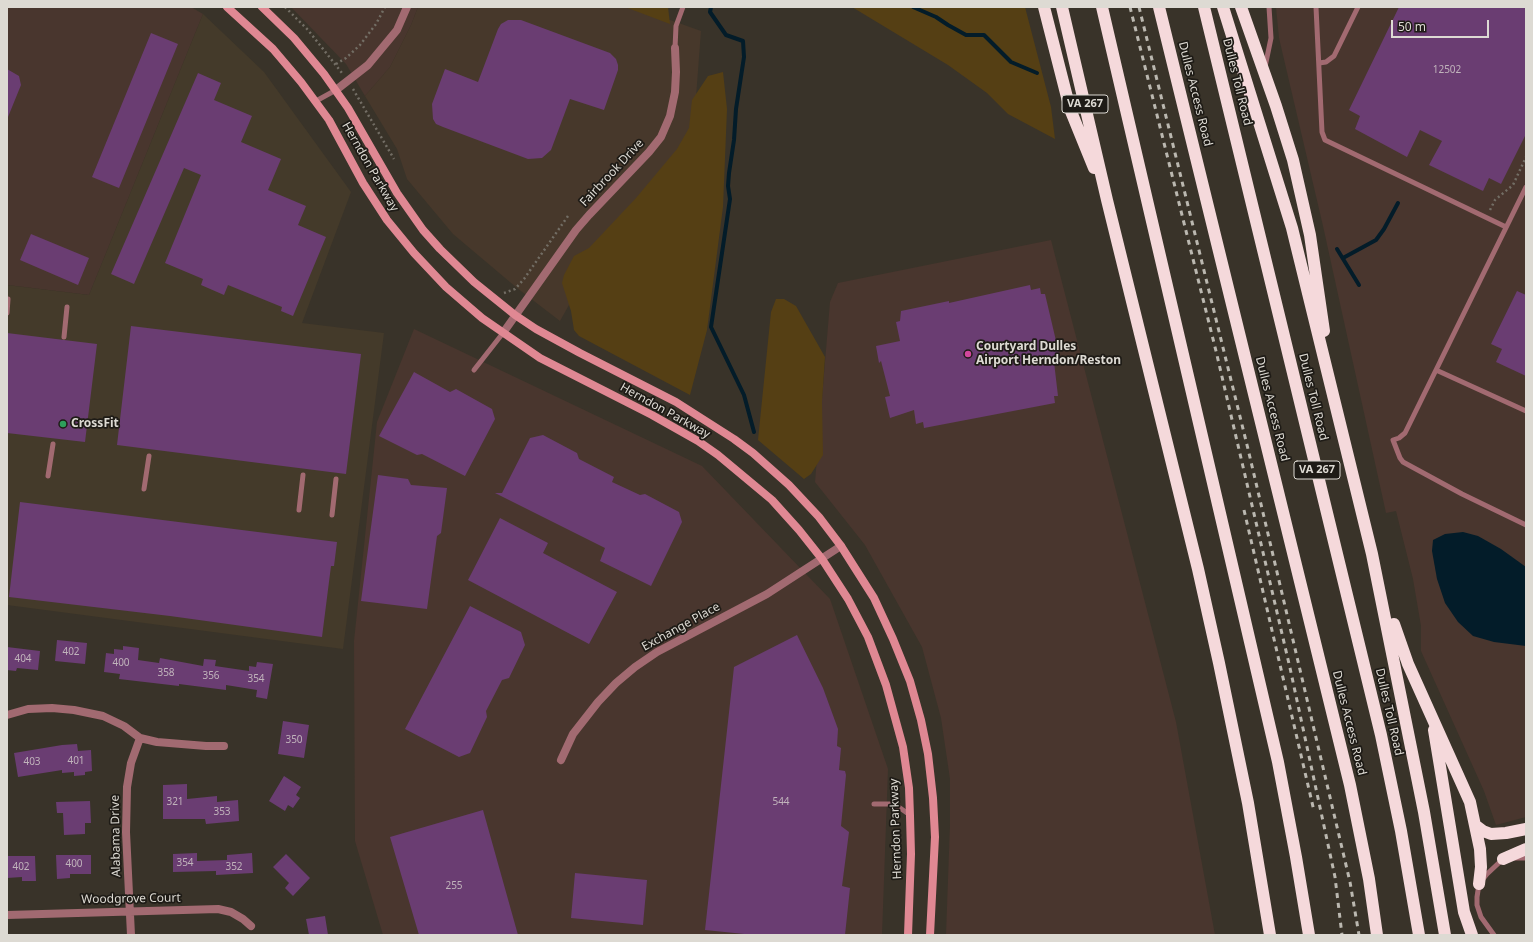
<!DOCTYPE html>
<style>
body{margin:0}
#map{position:relative;width:1533px;height:942px;overflow:hidden;background:#393329;font-family:"Noto Sans",sans-serif}
canvas{display:block}
.frame{position:absolute;inset:0;border:8px solid #dddad3;pointer-events:none}
.scale{position:absolute;left:1391px;top:20px;width:98px;height:18px;box-sizing:border-box;border:2px solid #dddad3;border-top:0;padding-left:5px;font-size:12px;line-height:14px;white-space:nowrap;color:#dddad3;-webkit-text-stroke:3px #1e1b16;paint-order:stroke}
</style>
<div id="map">
<canvas width="1533" height="942"></canvas>
<div class="frame"></div>
<div class="scale">50 m</div>
</div>
<script>
const g = document.querySelector('canvas').getContext('2d');
g.lineJoin = 'round';
function fillPath(path, color) {
  g.fillStyle = color;
  g.fill(path, 'evenodd');
}
function toPath(rows) {
  const path = new Path2D();
  for (const r of rows) {
    path.moveTo(r[0], r[1]);
    for (let i = 2; i < r.length; i += 2) path.lineTo(r[i], r[i + 1]);
  }
  return path;
}
function strokePath(path, color, width, dash) {
  g.strokeStyle = color;
  g.lineWidth = width;
  g.lineCap = dash ? 'butt' : 'round';
  g.setLineDash(dash || []);
  g.stroke(path);
}
function label(font, color, halo, rows, align = 'center') {
  g.font = font + ' "Noto Sans",sans-serif';
  g.lineWidth = 3.5;
  g.setLineDash([]);
  g.textBaseline = 'middle';
  g.strokeStyle = halo;
  g.fillStyle = color;
  for (const [text, x, y, turn = 0] of rows) {
    g.save();
    g.translate(x, y);
    g.rotate((+turn || 0) * Math.PI / 180);
    g.textAlign = isNaN(turn) ? turn : align;
    if (halo) g.strokeText(text, 0, 0);
    g.fillText(text, 0, 0);
    g.restore();
  }
}
fillPath(toPath([
 [7,7,191,7,203,14,89,295,7,285],
 [291,7,418,7,411,25,390,67,365,96,346,64],
 [1276,7,1526,7,1526,817,1496,825,1484,791,1421,651,1421,626,1413,579,1396,511,1386,513,1323,226,1279,38],
 [1051,240,1176,722,1215,935,946,935,950,824,950,779,941,718,922,647,865,545,815,482,830,302,838,283],
 [414,329,702,466,830,599,888,769,882,935,383,935,355,841,354,641,377,422]
]), '#49362e');
fillPath(toPath([
 [203,14,264,72,351,192,302,323,384,333,343,649,7,605,7,285,89,295]
]), '#443a2a');
fillPath(toPath([
 [418,7,634,7,701,31,692,150,598,253,560,321,517,288,453,234,407,179,397,149,365,96,390,67,411,25]
]), '#47382b');
fillPath(toPath([
 [625,7,668,7,670,24],
 [852,7,1025,7,1051,107,1055,139,1008,114,987,93,948,65],
 [723,72,727,109,723,207,707,330,690,395,579,336,574,330,571,311,562,283,564,275,574,256,589,248,636,198,677,149,689,128,692,100,708,76],
 [776,299,784,299,796,306,825,357,822,402,823,455,811,474,804,479,758,440,771,312]
]), '#553f14');
fillPath(toPath([
 [1463,532,1478,536,1501,549,1526,567,1526,646,1494,642,1473,636,1458,622,1445,603,1437,579,1432,551,1433,540,1445,534]
]), '#031c29');
strokePath(toPath([
 [711,7,710,12,726,35,743,41,744,57,736,109,734,140,729,173,728,186,730,199,711,327,744,395,754,432],
 [913,7,936,17,948,25,966,35,984,35,1011,62,1037,73],
 [1337,249,1359,285],
 [1343,258,1376,240,1384,229,1398,203]
]), '#031c29', 4);
fillPath(toPath([
 [1399,7,1526,7,1526,134,1501,184,1489,178,1483,191,1429,165,1442,141,1420,130,1407,157,1355,129,1360,116,1349,110],
 [508,20,521,20,610,53,616,59,618,65,618,70,604,110,570,99,551,150,542,158,528,159,443,127,436,124,433,119,432,104,445,69,478,82,498,29,501,24],
 [151,33,178,44,119,188,92,177],
 [7,69,19,76,21,85,8,117],
 [198,73,221,83,214,100,252,116,241,142,281,159,268,190,306,206,298,225,326,237,293,316,281,311,282,307,228,285,224,295,201,285,203,279,165,263,201,175,184,168,134,284,111,274],
 [31,234,89,258,78,285,20,260],
 [1030,285,1031,290,1040,288,1041,294,1045,294,1061,362,1054,362,1058,396,1054,396,1055,403,924,428,923,422,916,424,914,410,890,418,885,397,890,396,881,361,879,363,876,346,900,341,896,322,900,321,901,311,949,301,949,303],
 [1517,291,1526,295,1526,376,1496,362,1502,349,1491,344],
 [131,326,361,354,346,474,117,445],
 [7,333,97,344,85,442,7,433],
 [414,372,450,392,456,389,492,409,495,419,465,476,422,454,417,455,379,436],
 [543,435,577,453,579,459,614,477,612,482,640,495,645,494,679,512,682,522,651,586,600,561,605,548,495,493,502,493,530,438],
 [378,475,408,479,411,485,447,488,441,533,437,536,427,609,361,601],
 [20,502,337,542,334,566,331,566,322,637,170,616,9,597],
 [500,518,548,543,543,553,617,592,589,644,468,580],
 [470,606,521,632,525,645,509,678,502,680,486,711,487,717,470,753,459,757,405,729],
 [797,635,823,688,838,729,837,746,841,748,839,770,845,771,846,775,841,826,849,832,842,886,850,888,845,935,754,935,705,930,734,667],
 [57,640,87,643,85,664,55,661],
 [123,646,139,648,138,660,159,663,160,658,203,666,204,659,216,660,215,666,249,671,249,666,256,667,257,662,273,664,267,699,256,697,257,690,226,685,226,690,179,684,179,686,119,679,120,674,104,672,106,653,114,654,114,649,123,650],
 [7,647,40,651,38,670,17,668,16,671,7,670],
 [283,721,309,725,304,758,278,754],
 [77,744,78,751,91,750,92,771,85,772,85,775,74,776,74,772,62,773,62,770,18,777,14,753,62,745],
 [284,776,301,787,296,795,300,798,293,808,288,805,285,811,269,801],
 [187,784,187,799,217,796,217,802,238,800,239,821,206,824,205,819,163,819,163,785],
 [90,801,91,823,85,823,85,834,64,835,63,813,57,813,56,802],
 [483,810,518,935,419,935,390,837],
 [197,853,197,861,227,860,227,855,252,853,253,873,216,875,216,871,173,872,173,854],
 [286,854,310,878,293,896,285,888,289,883,273,867],
 [56,855,91,855,91,874,70,874,70,878,57,879],
 [7,856,35,856,36,881,22,881,22,877,7,878],
 [575,873,647,880,643,925,571,918],
 [325,916,328,935,309,935,306,919]
]), '#6a3d72');
strokePath(toPath([
 [285,7,308,30,342,73],
 [336,64,346,58,360,45,376,24,385,7],
 [353,89,394,159],
 [1490,210,1495,200,1513,185,1526,157],
 [504,293,515,289,524,279,568,216]
]), '#736e65', 2.5, [2, 3]);
strokePath(toPath([
 [1316,7,1322,132,1325,140,1506,227],
 [675,48,676,26,683,7],
 [1319,63,1326,62,1334,56,1358,7],
 [1265,67,1271,38,1269,7],
 [316,101,336,90],
 [1526,187,1436,370,1526,411],
 [7,313,8,299],
 [64,337,67,307],
 [474,370,503,333],
 [1436,370,1405,433,1399,438,1393,440,1400,458,1403,462,1462,494,1526,525],
 [48,476,53,444],
 [144,489,149,456],
 [299,510,303,475],
 [332,515,336,479],
 [874,804,892,804,900,808,910,815],
 [1515,858,1526,858],
 [1494,935,1481,917,1477,905,1477,897,1479,884,1487,874,1503,859]
]), '#a26a71', 5);
strokePath(toPath([
 [336,90,368,65,397,30,407,7],
 [503,333,576,230,589,215,649,152,661,137,670,116,675,92,676,72,675,48],
 [7,715,28,709,52,708,74,710,103,716,124,726,140,738,157,742,206,746,224,746],
 [561,760,573,734,598,702,616,683,635,667,657,652,767,594,841,546],
 [7,915,218,909,231,912,243,919,251,926],
 [131,935,126,832,127,787,131,763,140,738]
]), '#a26a71', 8);
strokePath(toPath([
 [227,7,273,49,301,82,329,120,363,183,387,220,414,253,446,287,482,318,540,358,652,415,698,441,718,455,772,500,799,530,822,559,848,599,868,637,886,685,903,747,909,788,910,816,911,854,908,935],
 [262,7,294,38,324,74,348,108,397,193,423,230,440,249,474,282,515,315,536,329,580,353,676,402,734,439,753,453,789,485,819,517,841,546,874,598,893,639,910,681,921,720,928,754,933,798,935,837,930,935]
]), '#e08893', 8);
strokePath(toPath([
 [1044,7,1070,109,1094,168],
 [1062,7,1107,200,1198,569,1219,663,1248,803,1270,935],
 [1102,7,1278,762,1296,857,1309,935],
 [1159,7,1350,785,1369,879,1377,935],
 [1204,7,1381,735,1401,831,1419,935],
 [1223,7,1292,228,1372,554,1424,812,1445,935],
 [1241,7,1276,106,1293,160,1310,235,1324,331],
 [1394,624,1408,664,1470,802,1480,849,1481,867,1479,884],
 [1434,730,1464,912,1472,935],
 [1475,825,1483,831,1491,834,1506,833,1526,829],
 [1503,859,1526,849]
]), '#f5d9db', 12);
strokePath(toPath([
 [1130,7,1216,351,1290,668,1335,877,1342,935],
 [1139,7,1248,449,1350,882,1359,935],
 [1244,510,1314,811]
]), '#bbb8b0', 3, [5, 5]);
for (const [x, y, r, color] of [
 [968,354,4,"#d1479c"],
 [63,424,4,"#2e9e5b"]
]) {
  const dot = new Path2D();
  dot.arc(x, y, r, 0, 2 * Math.PI);
  g.fillStyle = color;
  g.fill(dot);
  strokePath(dot, '#1e1b16', 1.5);
}
label('10px', '#c0b3bb', null, [
 ["12502",1447,70],
 ["402",71,652],
 ["404",23,659],
 ["400",121,663],
 ["358",166,673],
 ["356",211,676],
 ["354",256,679],
 ["350",294,740],
 ["401",76,761],
 ["403",32,762],
 ["321",175,802],
 ["544",781,802],
 ["353",222,812],
 ["354",185,863],
 ["400",74,864],
 ["402",21,867],
 ["352",234,867],
 ["255",454,886]
]);
for (const [x, y, w] of [
 [1085,104,46],
 [1317,470,46]
]) {
  const box = new Path2D();
  box.roundRect(x - w / 2, y - 9, w, 18, 3);
  g.fillStyle = '#1e1b16';
  g.fill(box);
  strokePath(box, '#dddad3', 1);
}
label('bold 11px', '#dddad3', null, [
 ["VA 267",1085,104],
 ["VA 267",1317,470]
]);
label('12px', '#dddad3', '#1e1b16', [
 ["Dulles Toll Road",1237,82,76],
 ["Dulles Access Road",1195,94,76],
 ["Herndon Parkway",370,167,60],
 ["Fairbrook Drive",612,173,-47],
 ["Dulles Toll Road",1313,397,76],
 ["Dulles Access Road",1272,409,76],
 ["Herndon Parkway",665,411,29],
 ["Exchange Place",681,627,-29],
 ["Dulles Toll Road",1389,712,77],
 ["Dulles Access Road",1349,723,76],
 ["Herndon Parkway",896,829,-92],
 ["Alabama Drive",116,836,-91],
 ["Woodgrove Court",131,899,-1]
]);
label('bold 12px', '#dddad3', '#1e1b16', [
 ["Courtyard Dulles",976,347],
 ["Airport Herndon/Reston",976,361],
 ["CrossFit",71,424]
], 'left');
</script>
